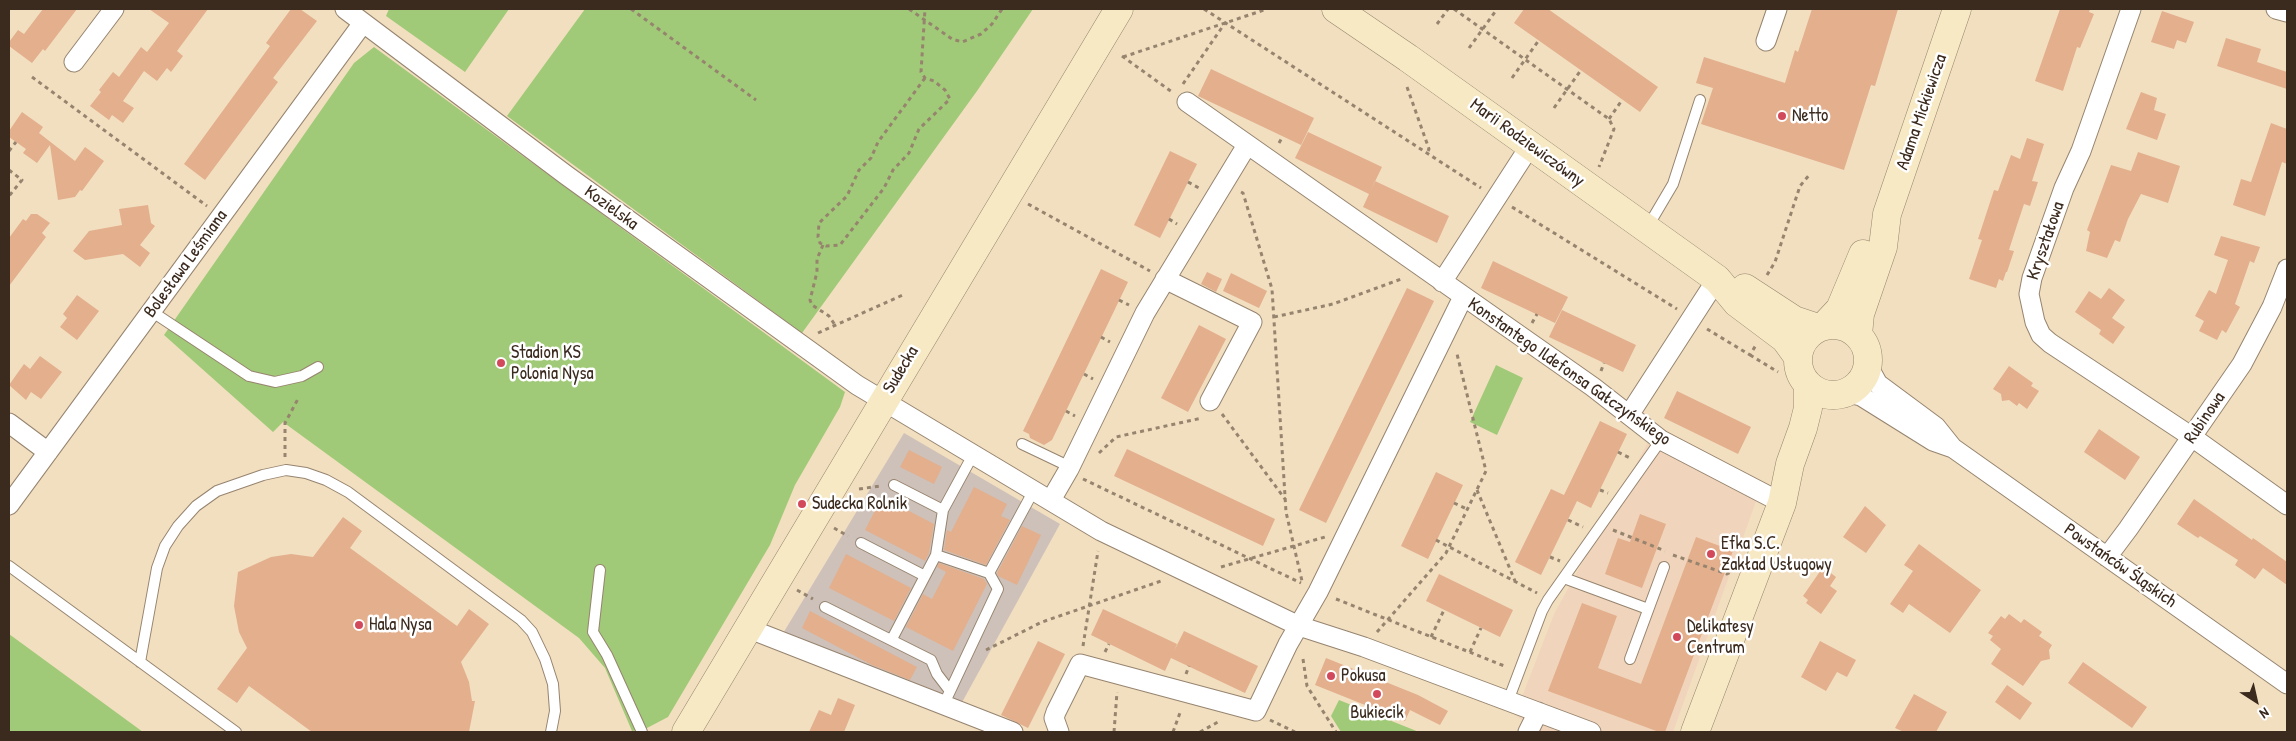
<!DOCTYPE html>
<meta charset="utf-8">
<style>
body{margin:0}
#map{position:relative;width:2296px;height:741px;overflow:hidden;background:#f2dfc0;font-family:"Patrick Hand",sans-serif}
canvas{display:block}
.frame{position:absolute;inset:0;border:10px solid #3b2a1e;pointer-events:none}
.north{position:absolute;left:2231px;top:676px;width:50px;height:50px;-webkit-text-stroke:4px #fff;paint-order:stroke;rotate:145deg;font-size:14px;font-weight:700;line-height:20px;text-align:center;color:#3b2a1e}
.north::after{content:'';display:block;margin:auto;width:18px;height:22px;background:#3b2a1e;clip-path:polygon(50% 0,100% 100%,50% 72%,0 100%)}
</style>
<div id="map">
<canvas width="2296" height="741"></canvas>
<div class="frame"></div>
<div class="north">N</div>
</div>
<script>
const g = document.querySelector('canvas').getContext('2d');
g.lineJoin = 'round';
function fillPath(path, color) {
  g.fillStyle = color;
  g.fill(path, 'evenodd');
}
function toPath(rows) {
  const path = new Path2D();
  for (const r of rows) {
    if (r.length === 3) {
      path.moveTo(r[0] + r[2], r[1]);
      path.arc(r[0], r[1], r[2], 0, 2 * Math.PI);
      continue;
    }
    path.moveTo(r[0], r[1]);
    for (let i = 2; i < r.length; i += 2) path.lineTo(r[i], r[i + 1]);
  }
  return path;
}
function strokePath(path, color, width, dash) {
  g.strokeStyle = color;
  g.lineWidth = width;
  g.lineCap = dash ? 'butt' : 'round';
  g.setLineDash(dash || []);
  g.stroke(path);
}
function label(font, color, halo, rows, align = 'center') {
  g.font = font + ' "Patrick Hand",sans-serif';
  g.lineWidth = 5;
  g.setLineDash([]);
  g.textBaseline = 'middle';
  g.strokeStyle = halo;
  g.fillStyle = color;
  for (const [text, x, y, turn = 0] of rows) {
    g.save();
    g.translate(x, y);
    g.rotate((+turn || 0) * Math.PI / 180);
    g.textAlign = isNaN(turn) ? turn : align;
    if (halo) g.strokeText(text, 0, 0);
    g.fillText(text, 0, 0);
    g.restore();
  }
}
fillPath(toPath([
 [1657,426,1763,482,1673,732,1538,732,1515,715,1554,614]
]), '#f0d5bc');
fillPath(toPath([
 [904,433,1060,524,960,706,782,635]
]), '#cec1b9');
fillPath(toPath([
 [389,9,509,9,465,72,386,16],
 [585,9,1033,9,977,91,802,333,507,116],
 [374,47,845,392,840,407,795,485,770,545,668,717,647,728,632,731,605,668,579,638,283,422,273,432,164,335,354,63],
 [1496,365,1523,378,1497,435,1470,422],
 [9,634,143,732,9,732],
 [1339,700,1419,732,1341,732,1331,716]
]), '#a0ca77');
fillPath(toPath([
 [43,9,77,9,45,51,43,49,32,63,9,46,9,42,18,30,24,34],
 [149,9,208,9,177,51,183,56,171,72,167,68,157,81,144,71,123,101,134,108,123,123,112,115,109,120,90,106,101,92,99,90,113,72,119,77,141,47,147,52,169,23],
 [291,9,300,9,317,21,273,78,278,82,205,180,184,164,270,46,266,43],
 [1524,9,1548,9,1658,87,1640,112,1514,23],
 [1812,9,1898,9,1875,86,1871,85,1844,170,1701,124,1713,88,1696,83,1704,57,1785,83,1795,50,1798,52],
 [2060,9,2090,9,2089,12,2094,14,2080,48,2077,47,2063,91,2035,81],
 [2162,11,2194,22,2186,43,2177,40,2174,49,2151,42],
 [2226,38,2261,49,2257,62,2287,72,2287,89,2217,66],
 [1211,69,1314,118,1301,145,1198,96],
 [2141,92,2157,98,2154,110,2166,114,2157,140,2126,129],
 [22,112,43,127,39,133,75,161,85,147,104,161,82,191,80,190,75,197,58,200,50,145,37,163,23,153,26,149,9,137,9,131],
 [2271,123,2287,129,2287,164,2282,162,2265,216,2233,205,2241,179,2251,182],
 [1308,132,1382,167,1370,192,1375,181,1449,216,1437,243,1363,207,1369,194,1295,158],
 [2027,138,2044,144,2032,181,2038,182,2030,206,2024,204,2017,225,2009,250,2014,251,2007,272,2006,272,2003,281,1999,279,1996,288,1969,279,1982,240,1978,239,1994,190,1998,191,2011,155,2020,159],
 [1170,151,1197,164,1160,238,1134,225],
 [2138,152,2180,166,2168,203,2141,194,2128,219,2120,242,2115,240,2107,258,2086,251,2090,232,2087,230,2111,165,2131,171],
 [148,205,151,223,155,226,140,245,150,253,140,267,123,254,85,260,73,251,89,231,122,225,119,209],
 [31,214,37,214,50,223,42,233,46,237,9,286,9,238,23,219,26,221],
 [2221,236,2260,247,2254,263,2250,261,2235,304,2240,307,2226,333,2222,330,2217,340,2199,331,2204,321,2195,316,2209,290,2216,294,2228,260,2214,255],
 [1493,261,1568,297,1555,323,1481,288],
 [1101,269,1128,282,1052,440,1044,445,1030,438,1029,434,1023,431],
 [1207,272,1222,279,1216,292,1201,284],
 [1231,273,1267,291,1259,308,1223,291],
 [1407,288,1434,301,1326,523,1299,510],
 [2109,288,2125,300,2112,318,2125,327,2113,344,2099,334,2101,330,2075,312,2089,291,2101,299],
 [77,295,99,311,77,340,60,327,67,318,63,314],
 [1562,310,1636,345,1623,372,1549,337],
 [1199,325,1226,339,1188,412,1161,398],
 [40,356,62,372,41,399,31,392,26,400,9,385,24,364,30,369],
 [2009,366,2033,383,2031,386,2039,391,2027,409,2019,403,2017,406,2009,400,2002,401,2001,394,1993,389],
 [1677,391,1751,427,1738,454,1664,418],
 [1600,421,1627,434,1591,508,1577,501,1541,575,1515,562,1551,489,1564,495],
 [2099,429,2140,457,2125,480,2084,452],
 [1127,449,1275,519,1263,546,1114,476],
 [909,450,942,467,934,484,900,467],
 [1436,472,1463,485,1428,559,1401,546],
 [974,487,1007,504,1001,516,1010,520,986,565,944,550,947,530,951,532],
 [882,497,934,524,929,553,925,561,865,530],
 [2194,499,2252,540,2253,538,2287,562,2287,585,2263,568,2255,579,2235,565,2238,560,2200,536,2198,538,2177,524],
 [1865,506,1886,525,1866,553,1843,537],
 [1640,514,1666,524,1642,588,1605,574,1618,538,1630,542],
 [343,517,362,531,350,548,457,626,469,609,489,624,461,662,469,682,472,701,475,701,469,732,312,732,249,686,237,703,217,689,247,648,239,632,234,606,238,572,271,557,291,554,313,557],
 [1022,526,1041,535,1017,585,998,576,997,573],
 [1696,537,1733,551,1665,732,1659,732,1548,691,1582,603,1617,616,1598,668,1641,684],
 [1919,544,1981,590,1950,633,1909,604,1903,613,1890,604,1913,571,1904,565],
 [846,554,911,588,894,621,829,588],
 [939,563,984,579,987,584,953,651,906,627,923,594,932,599,946,572,937,567],
 [1823,567,1836,577,1830,586,1837,591,1821,614,1806,603,1808,600,1803,596],
 [1439,574,1513,610,1500,637,1426,601],
 [1103,609,1177,644,1174,651,1184,631,1258,666,1245,693,1171,658,1165,671,1091,635],
 [810,611,917,667,910,680,872,665,802,628],
 [2009,614,2021,623,2024,619,2042,632,2039,636,2052,645,2049,650,2050,659,2041,661,2023,686,1991,664,2001,649,1990,640,1993,636,1988,633,2001,616,2005,619],
 [1038,641,1065,654,1028,728,1001,715],
 [1820,641,1856,660,1847,677,1837,672,1826,691,1801,677],
 [1326,658,1418,695,1448,711,1440,725,1410,710,1405,721,1315,685],
 [2083,662,2147,707,2132,728,2068,683],
 [2007,685,2032,703,2020,720,1995,702],
 [1914,694,1947,712,1936,732,1904,732,1895,728],
 [838,698,855,705,844,732,809,732,819,710,831,715]
]), '#e3af8d');
const lane = toPath([
 [1647,228,1673,184,1700,100],
 [151,311,249,376,275,382,302,376,318,367],
 [1022,444,1064,464,1069,469],
 [894,485,943,510,974,453],
 [861,543,925,576],
 [936,555,943,510],
 [9,566,236,732],
 [600,570,593,632,607,655,642,732],
 [1564,578,1648,609],
 [825,607,931,660,937,674,950,691],
 [892,639,936,555,989,573],
 [1630,659,1664,567],
 [140,662,157,568,165,546,178,526,196,506,217,491,263,475,286,470,306,473,326,480,348,492,521,620,532,632,545,659,553,684,555,711,551,732],
 [1508,701,1542,611,1548,600,1661,440],
 [943,706,998,589,989,573,1034,490]
]);
const street = toPath([
 [345,9,566,175,857,385,1101,531,1299,626,1364,647,1591,732],
 [2131,9,2081,151,2064,188,2032,278,2029,294,2035,322,2041,335,2050,343,2192,437,2287,505],
 [2276,9,2287,12],
 [1766,41,1777,9],
 [74,62,114,9],
 [1187,102,1593,387,1661,440,1782,503],
 [1165,279,1252,322,1210,401],
 [1442,282,1530,146],
 [1868,366,1878,384,1936,427,1952,447],
 [1847,393,1861,396,1933,441,1953,448,2287,684],
 [1629,415,1717,279],
 [9,423,48,452],
 [1051,500,1069,469,1145,313,1247,145],
 [9,505,363,23],
 [2107,557,2128,529,2242,364,2272,307,2287,269],
 [747,628,1013,732],
 [1059,732,1054,718,1056,712,1080,664,1256,711,1288,644,1318,592,1463,297],
 [1528,732,1538,712]
]);
const secondary = toPath([
 [1336,9,1408,58,1717,279,1737,303,1785,339,1798,357],
 [1745,288,1794,320,1818,328],
 [1833,360,35],
 [1825,325,1840,309,1863,254],
 [1858,335,1860,314,1883,247,1887,214,1957,9],
 [686,732,1119,9],
 [1695,732,1782,503,1790,464,1803,428,1808,408,1808,385]
]);
strokePath(lane, '#96846f', 12);
strokePath(street, '#96846f', 21);
strokePath(secondary, '#96846f', 29);
strokePath(toPath([
 [631,9,756,100],
 [909,9,952,39,962,42,981,34,992,24,1002,9],
 [1204,9,1481,188],
 [1454,9,1609,119,1614,129,1599,167],
 [1437,24,1448,9],
 [1469,48,1497,9],
 [1122,56,1172,92],
 [1123,57,1267,9],
 [32,77,207,206],
 [925,78,878,142,871,158,859,170,847,196,819,223,818,237,820,243,826,246,840,245,884,188,893,170,909,153,919,129,950,99,945,90,934,81,925,78,921,72,925,9],
 [1512,78,1539,40],
 [1183,84,1225,23],
 [1407,87,1429,149,1427,153],
 [1554,108,1581,70],
 [1609,119,1622,100],
 [1279,143,1283,136],
 [9,151,16,142],
 [9,170,22,180,9,196],
 [1188,182,1199,188],
 [1241,192,1243,193,1272,289,1286,512,1302,581],
 [1028,204,1150,271],
 [1512,207,1677,309],
 [1169,219,1177,224],
 [823,245,817,259,817,272,810,300,812,305,829,316,835,325],
 [1767,275,1775,262,1800,186,1810,174],
 [1119,300,1129,305],
 [1274,317,1333,304,1404,278],
 [1532,323,1537,314],
 [1707,329,1750,355,1756,345],
 [818,333,905,294],
 [1101,337,1110,342],
 [1750,355,1778,372],
 [1601,371,1604,363],
 [1084,374,1093,379],
 [1066,411,1075,416],
 [1222,414,1285,499],
 [1618,452,1632,459],
 [1099,453,1116,437,1202,418],
 [285,457,285,423,299,397],
 [1083,479,1301,583],
 [859,489,880,486],
 [1477,490,1515,581],
 [1600,490,1608,493],
 [1454,503,1467,509],
 [1568,520,1583,527],
 [834,528,848,536],
 [1613,530,1665,551],
 [1436,540,1537,593],
 [1673,555,1727,574,1731,572],
 [1550,557,1560,561],
 [1221,567,1325,537],
 [797,590,813,599],
 [1336,599,1507,667],
 [1377,632,1446,553,1486,471,1457,354],
 [1431,637,1444,610],
 [1083,646,1098,551],
 [986,650,1042,622,1161,581],
 [1105,652,1109,644],
 [1470,652,1481,628],
 [1303,659,1307,686,1336,732],
 [1186,674,1189,666],
 [1270,720,1295,732],
 [1114,732,1117,692],
 [1173,732,1181,710],
 [1200,732,1218,722]
]), '#96846f', 3, [4, 4]);
strokePath(lane, '#fff', 10);
strokePath(street, '#fff', 19);
strokePath(secondary, '#f7e9c3', 28);
for (const [x, y, r, color] of [
 [1782,116,5,"#d1495b"],
 [501,363,5,"#d1495b"],
 [802,504,5,"#d1495b"],
 [1711,554,5,"#d1495b"],
 [359,625,5,"#d1495b"],
 [1677,637,5,"#d1495b"],
 [1331,676,5,"#d1495b"],
 [1377,694,5,"#d1495b"]
]) {
  const dot = new Path2D();
  dot.arc(x, y, r, 0, 2 * Math.PI);
  g.fillStyle = color;
  g.fill(dot);
  strokePath(dot, '#fff', 2);
}
label('18px', '#3b2a1e', '#fff', [
 ["Adama Mickiewicza",1922,112,-71],
 ["Marii Rodziewiczówny",1527,143,36],
 ["Kozielska",611,208,36],
 ["Kryształowa",2046,241,-71],
 ["Bolesława Leśmiana",186,264,-54],
 ["Sudecka",901,370,-59],
 ["Konstantego Ildefonsa Gałczyńskiego",1569,372,35],
 ["Rubinowa",2205,418,-56],
 ["Powstańców Śląskich",2120,566,35]
]);
label('18px', '#3b2a1e', '#fff', [
 ["Netto",1792,116],
 ["Stadion KS",511,353],
 ["Polonia Nysa",511,374],
 ["Sudecka Rolnik",812,504],
 ["Efka S.C.",1721,544],
 ["Zakład Usługowy",1721,565],
 ["Hala Nysa",369,625],
 ["Delikatesy",1687,627],
 ["Centrum",1687,648],
 ["Pokusa",1341,676],
 ["Bukiecik",1377,713,"center"]
], 'left');
</script>
